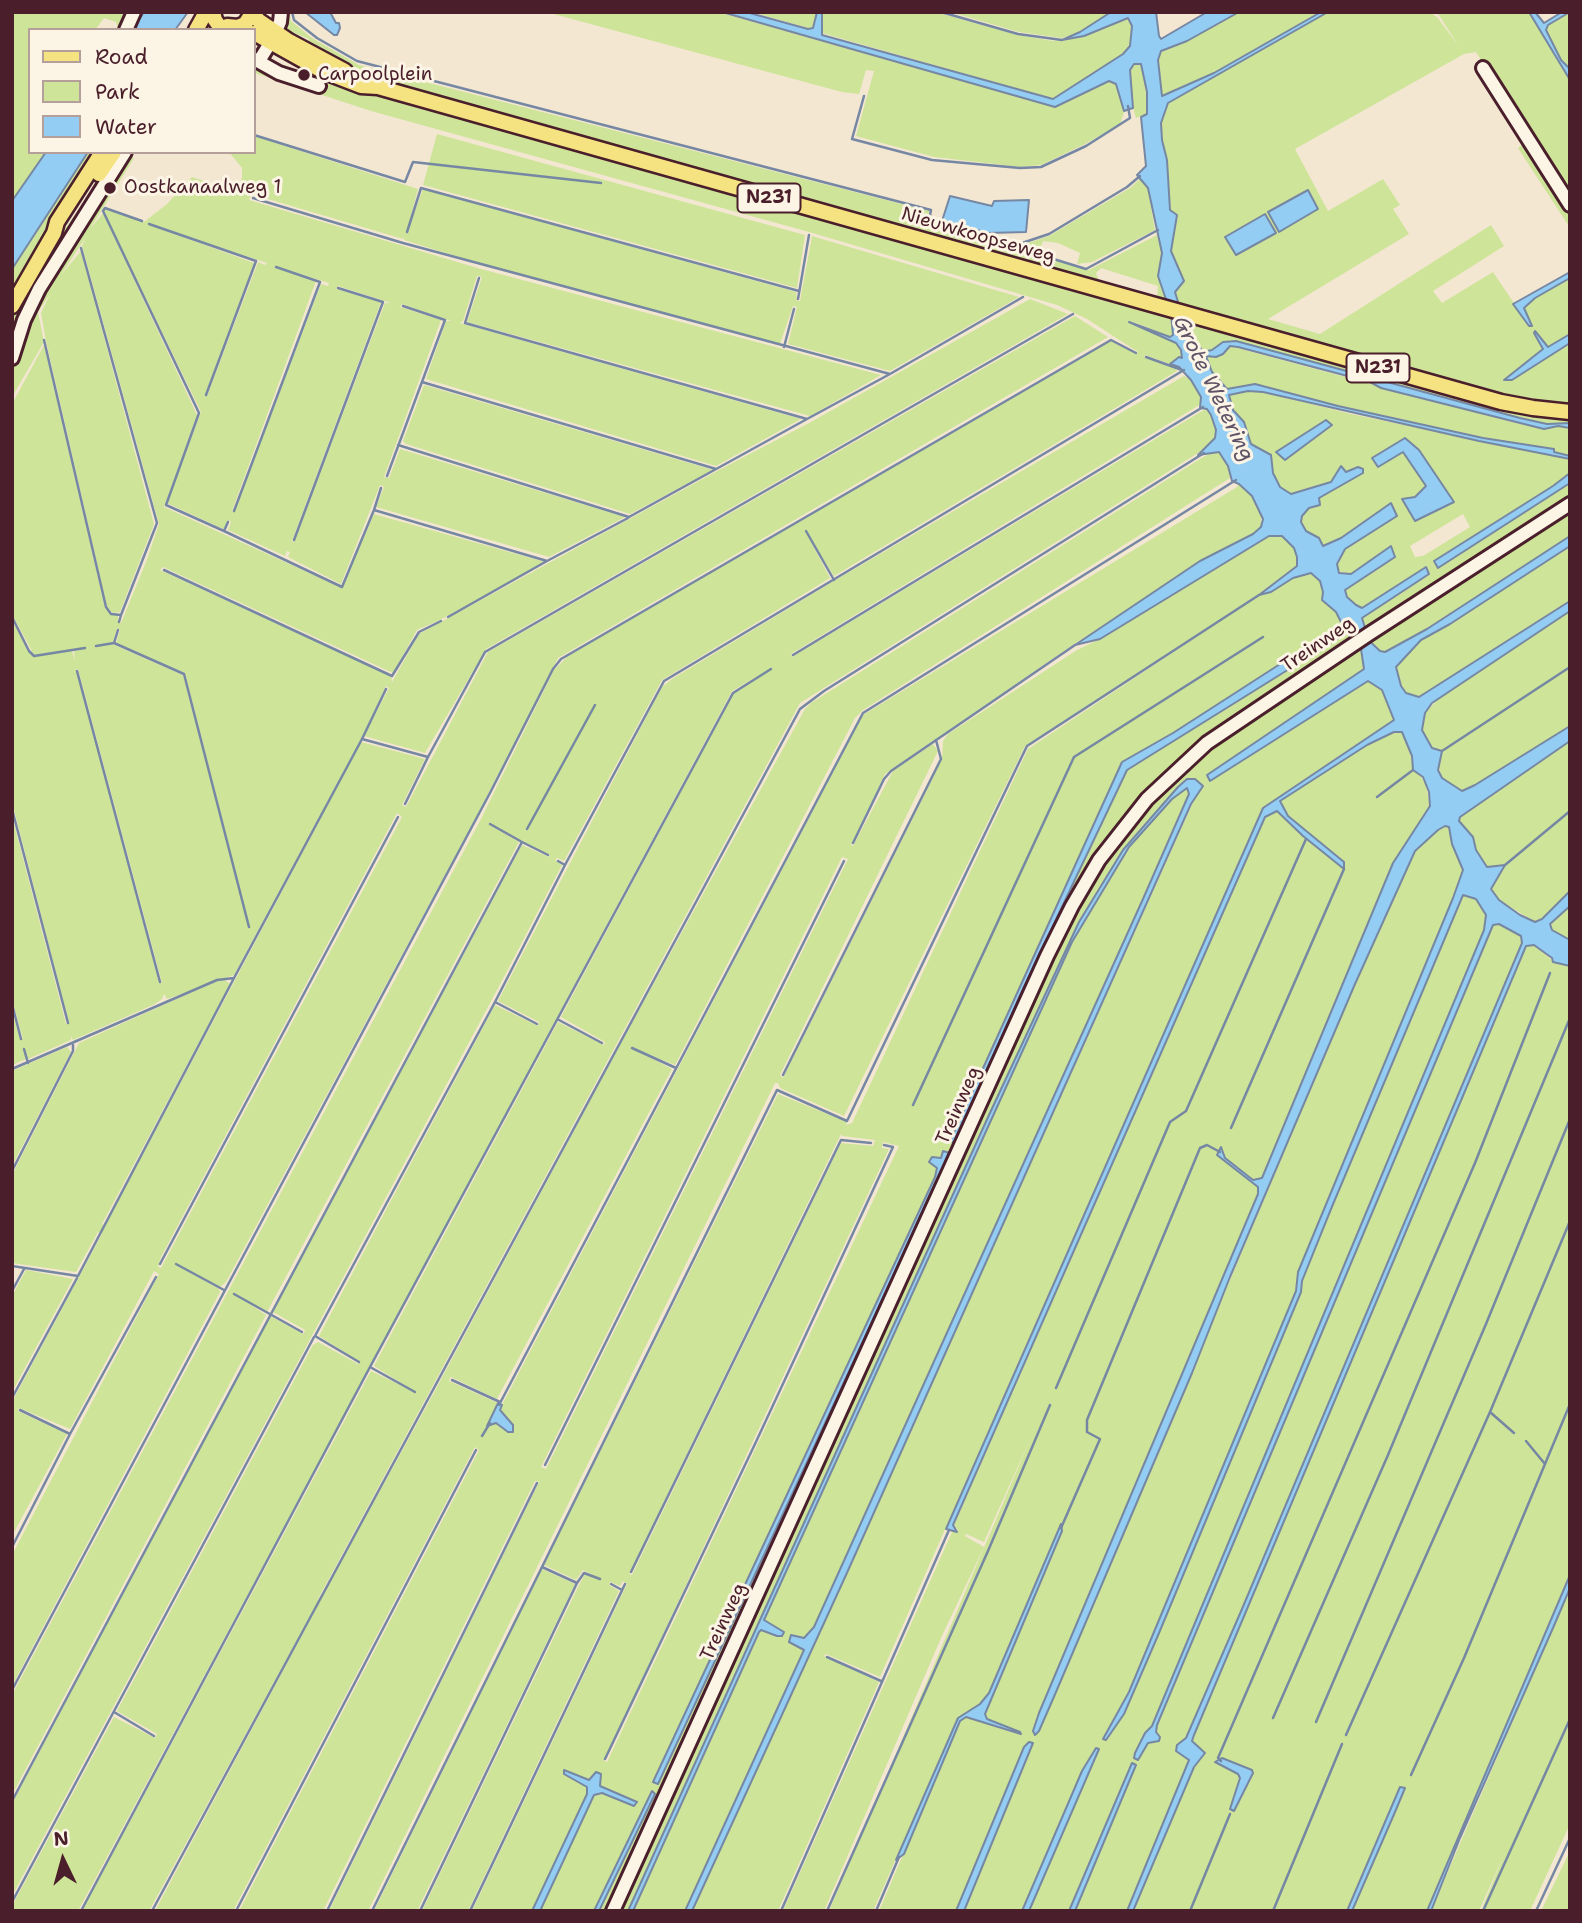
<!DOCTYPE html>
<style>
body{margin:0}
#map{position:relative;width:1582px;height:1923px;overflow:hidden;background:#f4e7d2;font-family:"Shantell Sans",sans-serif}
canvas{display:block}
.frame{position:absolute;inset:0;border:14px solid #4a1f2b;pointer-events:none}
.legend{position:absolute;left:28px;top:28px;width:228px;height:126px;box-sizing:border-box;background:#fcf5e5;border:2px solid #b59f9b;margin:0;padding:9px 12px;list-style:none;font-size:21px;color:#4a1f2b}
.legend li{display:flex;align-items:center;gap:14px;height:35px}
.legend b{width:35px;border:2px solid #b59f9b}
.north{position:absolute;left:28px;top:1825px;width:70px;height:70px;-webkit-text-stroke:5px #fcf5e5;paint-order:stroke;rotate:355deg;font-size:19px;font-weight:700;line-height:28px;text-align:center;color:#4a1f2b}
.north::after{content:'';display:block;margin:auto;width:24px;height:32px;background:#4a1f2b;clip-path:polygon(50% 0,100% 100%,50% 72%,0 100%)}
</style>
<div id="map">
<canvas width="1582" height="1923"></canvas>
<div class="frame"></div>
<ul class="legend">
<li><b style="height:9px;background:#f5e382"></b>Road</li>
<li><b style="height:19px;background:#cee499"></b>Park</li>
<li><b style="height:19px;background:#94cdf3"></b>Water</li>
</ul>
<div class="north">N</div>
</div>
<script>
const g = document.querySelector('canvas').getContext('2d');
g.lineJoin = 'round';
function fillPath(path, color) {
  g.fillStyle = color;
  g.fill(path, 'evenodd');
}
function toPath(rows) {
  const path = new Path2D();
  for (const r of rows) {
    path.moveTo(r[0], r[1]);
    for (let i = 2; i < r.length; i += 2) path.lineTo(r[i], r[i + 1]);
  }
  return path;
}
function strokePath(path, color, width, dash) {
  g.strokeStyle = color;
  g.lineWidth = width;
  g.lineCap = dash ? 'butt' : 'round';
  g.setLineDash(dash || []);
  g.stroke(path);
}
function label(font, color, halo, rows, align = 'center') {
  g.font = font + ' "Shantell Sans",sans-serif';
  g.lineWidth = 6;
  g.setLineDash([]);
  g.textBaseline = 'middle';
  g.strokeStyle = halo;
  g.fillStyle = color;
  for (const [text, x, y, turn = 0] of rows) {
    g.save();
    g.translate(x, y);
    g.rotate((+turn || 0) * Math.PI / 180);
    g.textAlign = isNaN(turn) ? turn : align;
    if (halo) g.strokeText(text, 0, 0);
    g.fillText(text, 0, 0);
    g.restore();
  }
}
fillPath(toPath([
 [12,12,144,12,132,30,119,30,116,22,104,18,95,30,30,30,30,152,46,152,12,201],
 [285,12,289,12,291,21,312,38,359,65,929,211,927,227,1037,255,1038,251,1023,248,1022,245,1049,236,1130,188,1140,179,1148,188,1155,230,1092,262,1077,264,1080,253,1058,243,1043,241,1039,251,1046,254,1045,258,1089,270,1157,235,1162,253,1158,276,1166,300,1157,298,1158,286,1101,268,1096,273,1099,281,1069,273,675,162,451,101,400,89,344,68,321,53,322,49,308,41,309,39,290,31,288,34,283,29],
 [546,12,718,12,1055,107,1109,81,1116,84,1124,113,1120,124,1085,144,1041,165,1020,167,934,157,856,136,874,71,866,70,859,94,842,92],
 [751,12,817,12,812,29],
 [822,12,935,12,1018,35,1053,41,1084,36,1127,18,1132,26,1132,37,1130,46,1123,54,1053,99,822,33],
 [950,12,1111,12,1080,32,1062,38,1019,32],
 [1239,12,1321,12,1214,73,1161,96,1158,60,1161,51,1187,41],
 [1328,12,1429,12,1437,17,1458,45,1437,12,1529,12,1570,80,1570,200,1476,52,1464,54,1295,149,1328,211,1383,179,1400,205,1393,209,1409,234,1268,319,1320,334,1491,225,1504,246,1433,291,1442,303,1493,272,1530,327,1532,326,1524,308,1535,298,1570,278,1570,334,1548,347,1536,332,1534,333,1543,349,1550,355,1570,343,1570,404,1542,403,1506,397,1176,302,1175,292,1184,281,1171,251,1171,212,1161,123,1168,103],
 [1570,13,1570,69,1561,60,1546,30,1548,25],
 [1137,62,1141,64,1145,79,1147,114,1136,118,1133,108,1130,70],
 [254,66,326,91,330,80,303,71,305,68,1171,314,1173,335,1171,337,1131,321,1176,343,1181,350,1182,358,1178,357,1170,364,1145,355,1144,357,1175,368,1177,371,834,576,804,529,830,578,662,680,564,861,557,858,555,860,562,865,504,977,12,1896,12,1804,270,1316,303,1334,304,1333,305,1330,273,1312,522,845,549,857,550,855,487,823,519,842,267,1312,233,1293,266,1315,12,1795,12,1695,481,819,554,670,568,656,1111,341,1137,354,1138,352,1087,319,1057,305,809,232,371,111,258,74,254,73],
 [437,134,805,235,797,288,423,185],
 [254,136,418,189,406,235,423,189,796,292,797,301,800,301,812,236,1019,297,890,371,788,344,797,307,793,306,780,344,481,264,404,240,404,237,403,239,251,194,249,200,481,269,881,375,810,416,467,322,482,277,477,276,463,321,460,323,801,419,716,466,426,379,446,321,451,321,402,304,400,307,441,320,384,477,389,478,400,449,625,517,549,557,376,507,384,487,380,485,341,584,288,557,290,552,287,551,285,556,228,530,231,522,229,520,223,529,167,503,201,412,103,211,105,209,144,222,167,204,192,177,236,192,242,178,242,168,229,152,254,152],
 [148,224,267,263,265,265,258,262,207,396,205,395,254,263],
 [275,266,329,283,328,286,321,284,234,512,232,511,316,281],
 [338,286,391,303,385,303,294,542,292,541,381,302,336,289],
 [1523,144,1527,144,1570,213,1570,228,1518,148],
 [88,152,95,152,12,291,12,269],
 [127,155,134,158,90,229,103,213,197,415,164,507,342,588,374,514,545,562,440,620,417,630,393,673,163,567,160,570,391,676,392,682,419,634,719,470,809,423,1030,299,1068,314,486,649,425,753,364,736,389,688,386,686,361,739,234,975,173,997,167,999,164,994,162,999,155,1004,73,1040,71,1036,71,1040,28,1059,24,1048,26,1059,12,1065,12,1011,20,1039,23,1039,12,999,12,816,66,1024,69,1023,12,802,12,620,27,649,34,656,72,651,75,661,74,651,86,648,34,655,12,614,12,404,44,345,105,608,111,614,118,615,118,623,121,623,146,562,159,524,82,246,86,237,61,275,81,251,154,524,120,612,113,613,107,607,46,341,41,313,50,294,38,312,44,342,12,397,12,366,28,317],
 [117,628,120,630,116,643,185,673,250,928,183,675,112,644,94,646,113,642],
 [76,669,78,669,162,983,159,983],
 [111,164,12,346,12,312,41,263],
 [1075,316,1108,337,558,658,476,817,226,1282,220,1287,175,1264,219,1289,220,1292,12,1686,12,1555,159,1274,154,1271,70,1429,19,1408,18,1411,67,1434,12,1536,12,1402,102,1234,98,1232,76,1272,12,1263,12,1175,79,1043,217,981,225,980,230,984,102,1224,105,1226,361,742,425,759,402,805,406,807,488,652],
 [397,813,402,817,161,1268,158,1267,161,1257],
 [1183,317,1515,411,1554,418,1570,418,1570,423,1547,424,1520,418,1236,341,1223,342,1212,350,1202,352,1185,325],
 [1230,346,1516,423,1544,429,1558,426,1570,428,1570,456,1553,452,1553,449,1483,438,1338,406,1255,384,1227,389,1212,372,1205,356,1216,357],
 [1184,376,1191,380,1201,397,1201,404,791,654,792,657,1202,411,1207,409,1211,415,1216,430,1215,438,1206,448,800,703,318,1599,320,1600,430,1400,621,1043,805,709,811,703,1200,459,1214,451,1219,452,1228,466,1230,478,863,710,855,718,675,1065,630,1047,672,1069,497,1399,451,1377,450,1378,449,1381,498,1403,481,1438,491,1424,496,1423,504,1430,510,1420,500,1410,502,1405,863,715,1237,487,1239,483,1252,496,1261,513,1261,528,1074,644,885,774,851,845,853,846,893,771,933,744,938,751,780,1075,783,1078,926,792,942,759,943,741,948,734,1077,650,1100,639,1269,536,1282,536,1294,548,1297,557,1296,566,1262,592,1025,746,844,1116,780,1088,778,1083,775,1083,368,1911,329,1911,539,1482,537,1481,535,1481,323,1911,239,1911,479,1450,475,1447,233,1911,155,1911,317,1607,316,1605,149,1911,82,1911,371,1371,417,1393,374,1366,558,1022,604,1045,605,1042,561,1017,733,694,774,667,732,691,78,1911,12,1911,12,1906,114,1717,155,1738,157,1734,117,1711,313,1345,318,1342,358,1364,360,1362,319,1336,495,1005,538,1026,539,1022,498,1001,662,687,672,679,834,581],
 [842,857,848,859,546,1469,541,1467],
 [424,385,713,470,630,514,406,444,403,441],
 [1248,391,1263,392,1351,414,1570,459,1570,473,1553,486,1435,561,1438,568,1570,483,1570,536,1427,629,1385,652,1380,651,1362,634,1362,618,1429,575,1426,568,1362,608,1356,606,1347,597,1345,590,1394,557,1390,547,1351,574,1338,571,1337,564,1345,549,1396,517,1392,504,1341,538,1324,546,1319,538,1306,531,1301,522,1302,516,1319,498,1363,473,1358,467,1331,482,1291,494,1280,487,1273,473,1270,455,1251,444,1244,422,1233,410,1229,395],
 [1326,420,1332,426,1285,460,1277,453],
 [1405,438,1453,502,1415,497,1426,486,1403,452],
 [1463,514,1470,527,1423,556,1415,557,1410,546],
 [1570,546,1570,601,1419,697,1406,693,1401,686,1396,667,1421,640,1450,624],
 [1311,573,1320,581,1323,592,1322,600,1336,612,1344,628,1322,637,1173,733,1122,763,950,1141,955,1142,1023,989,1127,770,1348,632,1361,649,1365,669,1207,775,1210,780,1369,680,1382,690,1394,720,1263,808,880,1677,826,1654,824,1656,879,1682,778,1911,692,1911,846,1575,1199,789,1198,782,1195,779,1187,779,1178,787,1132,838,1079,922,989,1115,628,1911,599,1911,655,1794,652,1791,594,1911,540,1911,594,1795,602,1793,634,1806,636,1801,599,1786,597,1772,589,1781,564,1771,564,1774,587,1787,587,1794,532,1911,472,1911,627,1584,623,1581,620,1586,610,1582,609,1585,619,1591,468,1911,422,1911,579,1585,585,1574,601,1580,583,1570,576,1580,544,1565,778,1094,847,1122,846,1125,852,1123,1028,749,1259,595,1271,592,1293,578],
 [841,1134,842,1136,875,1140,873,1146,841,1143,632,1575,629,1574],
 [883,1142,899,1146,607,1762,604,1761,889,1149,882,1148],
 [950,1153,795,1492,657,1784,654,1781,935,1177,937,1168,929,1162,932,1157,941,1159],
 [1570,611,1570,726,1475,785,1462,791,1453,787,1442,778,1433,748,1422,730,1425,713,1442,695],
 [1394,732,1402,732,1409,746,1413,770,1418,772,1426,785,1430,806,1393,863,1262,1179,1253,1180,1225,1158,1217,1155,1258,1187,1258,1193,1039,1713,1053,1699,1355,984,1415,851,1438,830,1446,826,1449,827,1452,844,1463,870,1453,898,1298,1272,1296,1291,1266,1364,1129,1692,1103,1738,1105,1740,1124,1714,1159,1633,1301,1292,1302,1281,1331,1209,1463,895,1476,899,1486,915,1484,930,1152,1726,1145,1733,1134,1758,1138,1760,1156,1732,1157,1726,1493,925,1499,924,1509,929,1521,936,1522,942,1242,1609,1186,1738,1177,1745,1177,1751,1190,1760,1127,1911,1075,1911,1136,1766,1132,1763,1069,1911,1029,1911,1099,1750,1096,1748,1082,1771,1022,1911,964,1911,1024,1748,956,1911,879,1911,960,1721,966,1717,1014,1733,1020,1732,987,1719,985,1714,1062,1531,1060,1525,989,1693,980,1704,958,1718,873,1911,829,1911,1032,1435,984,1542,966,1534,965,1536,984,1547,941,1638,824,1911,783,1911,952,1532,958,1530,954,1525,1265,817,1277,811,1303,836,1343,868,1343,862,1288,816,1280,801,1367,745],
 [1570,741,1570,891,1542,919,1535,922,1499,900,1493,892,1491,886,1504,866,1488,867,1476,850,1473,837,1460,823,1459,817],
 [1187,787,1189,794,1143,899,814,1627,804,1638,791,1635,804,1649,685,1911,633,1911,759,1632,761,1629,784,1632,764,1621,1072,942,1129,847,1172,799],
 [1570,906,1570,940,1552,930,1550,923],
 [1534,945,1554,962,1570,966,1570,1575,1427,1911,1352,1911,1405,1789,1400,1787,1347,1911,1133,1911,1194,1767,1205,1753,1192,1741,1194,1735,1526,946],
 [67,1047,71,1052,12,1166,12,1071],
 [26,1270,73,1279,12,1392,12,1296],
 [542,1569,575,1584,417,1911,374,1911],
 [1570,1588,1570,1824,1530,1911,1481,1911,1505,1852,1479,1911,1431,1911],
 [1569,1852,1570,1911,1541,1911,1568,1855]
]), '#cee499');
const water = toPath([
 [144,12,188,12,175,30,132,30,144,12],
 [305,12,330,12,336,23,339,23,340,28,337,35,334,35,305,12],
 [722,12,746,12,808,29,813,28,817,12,822,12,822,35,1053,99,1123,54,1130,46,1132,26,1128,18,1084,36,1062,40,1080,32,1111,12,1156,12,1159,36,1161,39,1207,12,1239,12,1187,41,1161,51,1158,60,1162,96,1214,73,1321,12,1328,12,1168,103,1161,123,1162,140,1167,160,1170,210,1177,215,1171,251,1184,281,1175,292,1185,325,1203,352,1212,350,1223,342,1236,341,1520,418,1547,424,1570,423,1570,428,1558,426,1544,429,1381,388,1370,382,1238,347,1230,346,1223,354,1216,357,1206,356,1212,372,1227,389,1255,384,1338,406,1483,438,1554,449,1554,452,1570,456,1570,459,1479,441,1263,392,1248,391,1229,395,1233,410,1244,422,1251,444,1271,455,1273,473,1280,487,1291,494,1331,482,1341,466,1346,472,1358,467,1363,469,1363,473,1319,498,1320,505,1309,508,1302,516,1301,522,1306,531,1319,538,1323,546,1341,538,1391,503,1397,516,1345,549,1337,564,1339,573,1351,574,1391,546,1395,557,1345,590,1347,597,1356,605,1362,608,1426,567,1429,574,1362,618,1366,631,1362,634,1380,651,1385,652,1427,629,1570,536,1570,546,1450,624,1421,640,1396,667,1401,686,1406,693,1419,697,1570,601,1570,611,1432,703,1425,713,1422,730,1432,748,1442,751,1438,770,1442,778,1462,791,1475,785,1570,726,1570,741,1460,817,1459,821,1473,837,1476,850,1487,867,1505,865,1491,889,1499,900,1520,915,1535,922,1542,919,1570,891,1570,906,1550,924,1552,930,1570,940,1570,966,1553,962,1552,958,1534,945,1526,946,1194,1735,1192,1741,1205,1753,1194,1767,1133,1911,1127,1911,1189,1760,1176,1751,1177,1745,1186,1738,1242,1609,1522,943,1521,936,1499,924,1493,925,1157,1725,1156,1732,1160,1737,1159,1741,1148,1743,1138,1760,1134,1758,1135,1753,1145,1733,1152,1726,1484,930,1486,915,1476,899,1463,895,1331,1209,1302,1281,1301,1292,1159,1633,1124,1714,1106,1740,1103,1739,1129,1692,1296,1291,1298,1272,1453,898,1463,870,1452,844,1449,827,1445,826,1438,830,1415,851,1355,984,1230,1277,1192,1373,1053,1699,1039,1731,1035,1735,1033,1731,1039,1713,1258,1194,1258,1187,1217,1155,1221,1147,1225,1158,1253,1180,1262,1178,1393,863,1430,806,1429,792,1423,777,1413,770,1412,756,1402,732,1394,732,1367,745,1280,801,1288,816,1344,862,1344,869,1303,836,1277,811,1265,817,953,1525,957,1532,946,1529,1263,808,1394,720,1382,690,1368,681,1210,781,1207,775,1364,669,1361,649,1347,633,1127,770,1023,989,955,1143,950,1141,1122,762,1173,733,1322,637,1344,628,1336,612,1322,600,1323,592,1320,581,1311,573,1293,578,1271,592,1259,595,1297,566,1297,557,1294,548,1282,536,1269,536,1100,639,1075,645,1200,561,1253,534,1261,527,1263,519,1252,496,1239,484,1232,481,1228,466,1219,452,1198,455,1215,438,1216,430,1211,415,1207,409,1200,408,1201,397,1191,380,1179,367,1170,364,1179,357,1182,358,1181,350,1176,343,1129,322,1170,337,1173,335,1171,314,1158,276,1162,253,1148,188,1137,175,1146,166,1141,117,1147,114,1147,92,1141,64,1134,64,1130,70,1133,108,1124,111,1116,84,1109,81,1055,107,722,12],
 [1529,12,1535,12,1544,23,1562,12,1570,12,1548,25,1546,30,1561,60,1570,69,1570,80,1529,12],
 [46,152,88,152,12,269,12,201,46,152],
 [1308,190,1318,209,1279,232,1268,212,1308,190],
 [950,196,992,206,994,201,1029,200,1026,232,988,233,942,221,950,196],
 [1265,214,1276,233,1236,255,1225,237,1265,214],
 [1570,272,1570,278,1535,298,1524,308,1532,326,1529,326,1513,304,1570,272],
 [1535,331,1548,347,1570,334,1570,343,1512,380,1504,380,1543,349,1534,333,1535,331],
 [1326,420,1332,425,1285,460,1276,452,1326,420],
 [1405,438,1419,450,1454,502,1415,521,1402,499,1415,497,1426,486,1403,452,1378,467,1372,458,1405,438],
 [1570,473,1570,483,1438,568,1434,561,1553,486,1570,473],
 [1187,779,1195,779,1203,786,1191,804,846,1575,692,1911,685,1911,804,1650,789,1642,791,1635,804,1638,814,1627,1143,899,1189,794,1187,788,1172,799,1129,847,1072,942,764,1620,784,1632,782,1636,777,1636,761,1630,759,1632,633,1911,628,1911,989,1115,1079,922,1123,850,1178,787,1187,779],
 [943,1151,950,1153,945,1164,658,1784,653,1782,935,1177,937,1168,929,1162,932,1157,941,1158,943,1151],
 [498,1403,502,1405,500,1410,513,1425,513,1432,508,1432,496,1423,487,1426,498,1403],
 [1061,1524,1062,1531,985,1714,987,1719,1020,1732,1021,1734,966,1717,960,1721,904,1854,896,1860,958,1718,980,1704,989,1693,1061,1524],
 [1570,1575,1570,1588,1553,1628,1460,1838,1431,1911,1427,1911,1570,1575],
 [1029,1742,1033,1743,964,1911,956,1911,1024,1747,1029,1742],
 [1096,1748,1099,1749,1029,1911,1022,1911,1082,1771,1096,1748],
 [1222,1758,1252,1770,1253,1773,1234,1811,1230,1809,1240,1778,1238,1774,1215,1762,1222,1758],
 [1132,1763,1136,1765,1075,1911,1069,1911,1132,1763],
 [564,1770,589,1780,596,1772,601,1774,600,1786,637,1802,634,1806,602,1793,594,1795,540,1911,532,1911,587,1794,587,1787,564,1774,564,1770],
 [1400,1787,1405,1788,1395,1812,1352,1911,1347,1911,1400,1787],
 [652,1791,655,1794,599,1911,594,1911,652,1791]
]);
fillPath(water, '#94cdf3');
strokePath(water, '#7687a3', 2);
strokePath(toPath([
 [292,12,294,20,317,38,357,61,931,210,928,226,1013,246,1049,234,1127,187,1140,176],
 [941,12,1018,34,1062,40],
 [864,96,852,139,932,160,1020,168,1041,167,1086,146,1130,118,1128,106],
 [254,135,405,182,413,162,601,183],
 [253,198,403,243,890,374,1023,297],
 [142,221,105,208,103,211,199,413,166,505,224,531,342,587,374,510],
 [149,224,256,261,206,395],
 [407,232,421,188,799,291],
 [1013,246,1035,253],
 [1047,257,1086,269,1158,230],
 [479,278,465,323,807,419,890,374],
 [798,299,809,235],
 [44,340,106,607,111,614,121,615,157,523,81,248],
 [784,347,794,309],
 [1146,357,1182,370],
 [422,382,716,469],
 [398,445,629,517,807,419],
 [387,476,445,320,403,306],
 [381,488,374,510,547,561,448,617],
 [234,511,320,282,276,267],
 [224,531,228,522],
 [806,531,834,580],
 [294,540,383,302,338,288],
 [547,561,628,518],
 [164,570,392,676,419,632,441,621],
 [12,617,29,651,34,656,85,648],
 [119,622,121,615],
 [114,643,118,630],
 [96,646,114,643,184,674,249,927],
 [793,655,1203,407],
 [77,671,160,982],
 [362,739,386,689],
 [1442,751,1570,667],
 [1377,797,1413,770],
 [405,804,428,757],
 [12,809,68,1023],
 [490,824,522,842],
 [527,829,595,705],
 [853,843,884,779,891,771,1075,645],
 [558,861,565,865],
 [1505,865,1570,811],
 [234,978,362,739,428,757,485,652,1073,314],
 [495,1002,537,1024],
 [12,1004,21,1039],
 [559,1020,602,1043],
 [632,1048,676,1068],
 [24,1049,28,1063],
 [12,1069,217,980,234,978,78,1276,12,1266],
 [783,1075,941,759,936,740],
 [913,1105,1074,757,1263,637],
 [1231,1128,1344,869],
 [12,1171,73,1051,73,1045],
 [160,1264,398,817],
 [176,1264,224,1290],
 [12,1291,24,1269],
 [234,1294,302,1332],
 [359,1362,315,1336,495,1002,565,865,664,681,1184,370],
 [370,1367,733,693,771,669],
 [452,1380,500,1402],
 [1056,1388,1170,1122,1186,1111,1306,839],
 [12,1398,77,1278],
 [499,1405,863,713,1236,480],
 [20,1410,70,1434],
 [1514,1433,1490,1412,1570,1221],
 [482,1436,490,1423],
 [1526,1441,1545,1464,1570,1404],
 [545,1465,844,861],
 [1061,1528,1100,1439,1087,1432,1087,1420,1200,1148,1207,1145,1220,1152],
 [12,1547,70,1434,156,1277],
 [631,1572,841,1140,871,1143],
 [600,1579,584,1573,577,1583,542,1567,777,1090,847,1121,1027,746,1259,595],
 [611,1584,622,1590],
 [827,1657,881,1681],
 [12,1690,491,791,553,669,561,659,1111,340,1136,353],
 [114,1712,154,1736],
 [1273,1718,1388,1455,1570,1018],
 [1316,1722,1486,1324,1570,1119],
 [1346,1735,1490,1412],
 [605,1759,755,1444,893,1147,884,1145],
 [1221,1761,1218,1758,1475,1163,1550,973],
 [1411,1775,1464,1658,1545,1464],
 [12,1801,522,842,548,855],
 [12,1902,314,1337],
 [81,1911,370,1367,415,1392],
 [152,1911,800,709,824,691,1204,453],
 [236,1911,476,1450],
 [327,1911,537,1483],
 [372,1911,542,1567],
 [420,1911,577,1583],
 [470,1911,625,1584],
 [781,1911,949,1530],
 [827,1911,988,1551,1050,1405],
 [876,1911,899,1857],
 [1190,1911,1230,1814],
 [1273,1911,1342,1744],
 [1483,1911,1570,1719],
 [1536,1911,1570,1838]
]), '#7687a3', 2.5);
const minor = toPath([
 [126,30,134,12],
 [254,59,279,73,319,86],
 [259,61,272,40,280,22,281,12],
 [1483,68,1570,205],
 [12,358,24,320,39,289,125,152],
 [613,1911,1047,956,1072,906,1099,860,1147,799,1207,743,1369,634,1570,504]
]);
const major = toPath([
 [213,12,215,20,222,30],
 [196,30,206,12],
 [222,30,227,26,238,27,245,24,253,12,258,20,289,41,345,71],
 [254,33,322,71,361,86,378,87,1501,402,1533,408,1570,412],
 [99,174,114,152],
 [12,306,54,233,57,222,102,152]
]);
strokePath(minor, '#4a1f2b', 18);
strokePath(major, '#4a1f2b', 19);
strokePath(minor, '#fcf5e5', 12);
strokePath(major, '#f5e382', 14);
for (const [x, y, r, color] of [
 [304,75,7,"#4a1f2b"],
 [110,188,7,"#4a1f2b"]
]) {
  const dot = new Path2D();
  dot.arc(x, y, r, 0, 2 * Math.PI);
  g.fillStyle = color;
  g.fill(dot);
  strokePath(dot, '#fcf5e5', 2.5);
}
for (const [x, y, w] of [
 [769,198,63],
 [1378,368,63]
]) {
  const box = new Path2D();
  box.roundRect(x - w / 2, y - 14.5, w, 29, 5);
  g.fillStyle = '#fcf5e5';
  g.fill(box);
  strokePath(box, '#4a1f2b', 2);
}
label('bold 18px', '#4a1f2b', null, [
 ["N231",769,198],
 ["N231",1378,368]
]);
label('19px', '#4a1f2b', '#fcf5e5', [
 ["Carpoolplein",318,75],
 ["Oostkanaalweg 1",124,188]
], 'left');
label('19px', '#4a1f2b', '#fcf5e5', [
 ["Nieuwkoopseweg",978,236,16],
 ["Treinweg",1318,645,-34],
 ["Treinweg",959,1106,-66],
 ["Treinweg",724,1622,-65]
]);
label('italic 21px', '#605367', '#fcf5e5', [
 ["Grote Wetering",1213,389,64]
]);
</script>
